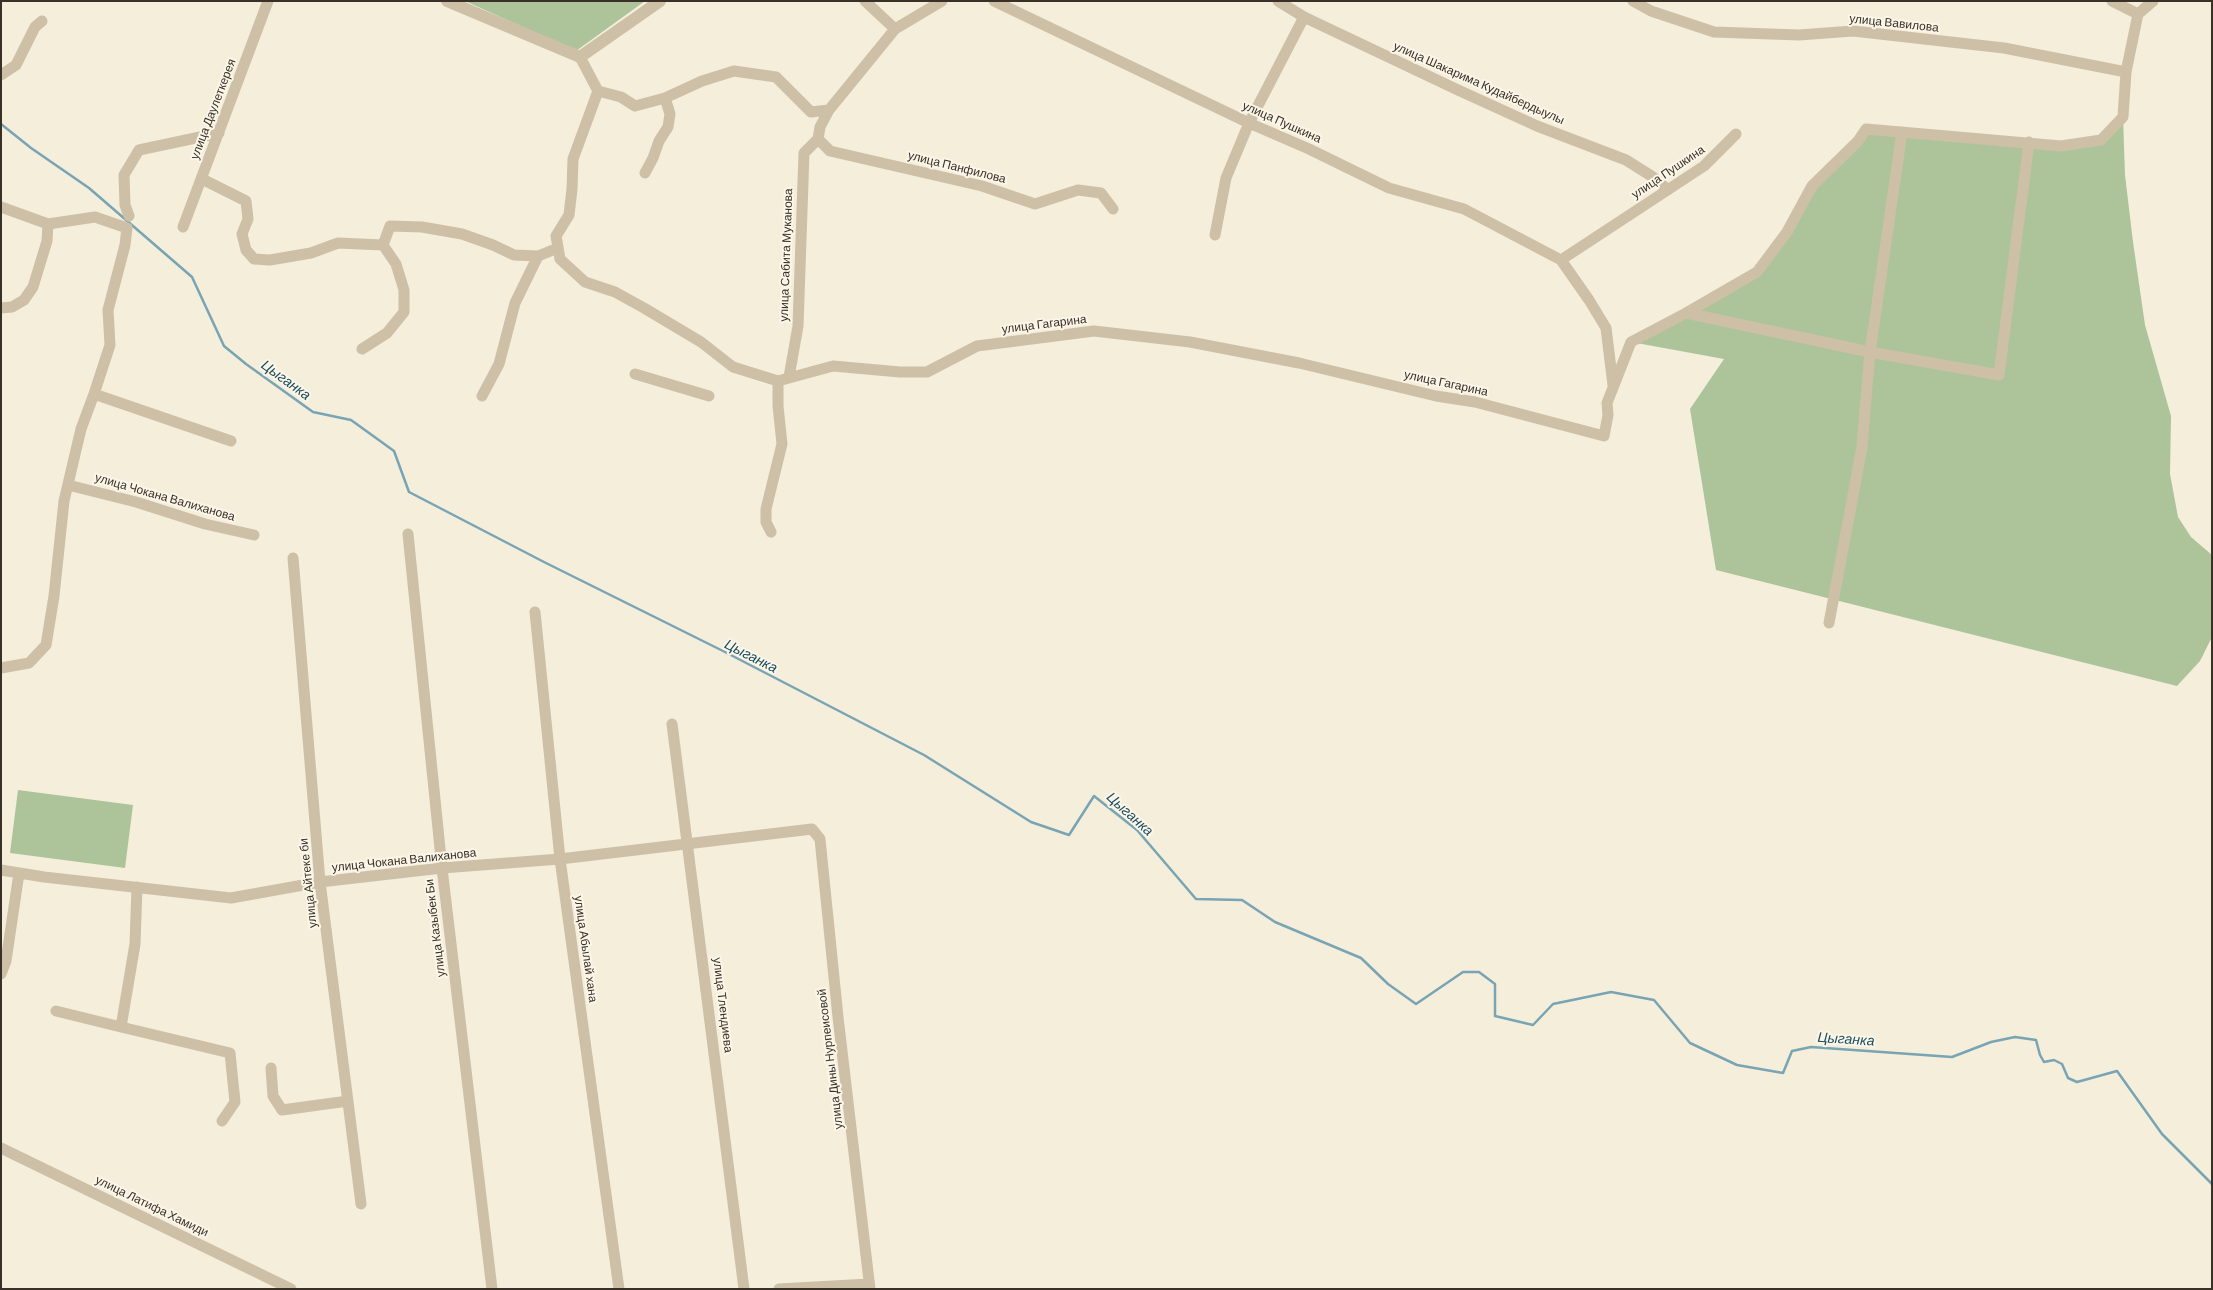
<!DOCTYPE html>
<meta charset="utf-8">
<style>
body{margin:0}
#map{position:relative;width:2213px;height:1290px;overflow:hidden;background:#f4eedb;font-family:Barlow,sans-serif}
canvas{display:block}
.frame{position:absolute;inset:0;border:2px solid #393127;pointer-events:none}
</style>
<div id="map">
<canvas width="2213" height="1290"></canvas>
<div class="frame"></div>
</div>
<script>
const g = document.querySelector('canvas').getContext('2d');
g.lineJoin = 'round';
function fillPath(path, color) {
  g.fillStyle = color;
  g.fill(path, 'evenodd');
}
function toPath(rows) {
  const path = new Path2D();
  for (const r of rows) {
    path.moveTo(r[0], r[1]);
    for (let i = 2; i < r.length; i += 2) path.lineTo(r[i], r[i + 1]);
  }
  return path;
}
function strokePath(path, color, width, dash) {
  g.strokeStyle = color;
  g.lineWidth = width;
  g.lineCap = dash ? 'butt' : 'round';
  g.setLineDash(dash || []);
  g.stroke(path);
}
function label(font, color, halo, rows, align = 'center') {
  g.font = font + ' Barlow,sans-serif';
  g.lineWidth = 4;
  g.setLineDash([]);
  g.textBaseline = 'middle';
  g.strokeStyle = halo;
  g.fillStyle = color;
  for (const [text, x, y, turn = 0] of rows) {
    g.save();
    g.translate(x, y);
    g.rotate((+turn || 0) * Math.PI / 180);
    g.textAlign = isNaN(turn) ? turn : align;
    if (halo) g.strokeText(text, 0, 0);
    g.fillText(text, 0, 0);
    g.restore();
  }
}
fillPath(toPath([
 [465,1,645,1,576,51],
 [2123,117,2125,175,2133,242,2145,325,2171,416,2170,474,2178,517,2191,537,2212,555,2212,637,2200,661,2177,686,1716,570,1690,409,1724,359,1631,342,1757,272,1812,186,1866,129,2029,142,2101,140],
 [18,790,133,805,125,868,10,853]
]), '#adc49a');
strokePath(toPath([
 [1,124,31,148,89,188,192,277,224,346,246,364,313,412,351,420,394,451,409,492,544,562,725,652,924,755,1031,822,1069,835,1094,796,1137,830,1196,899,1242,900,1275,922,1361,958,1388,984,1416,1004,1463,972,1479,972,1495,984,1495,1016,1533,1025,1553,1004,1611,992,1654,1000,1690,1043,1737,1065,1783,1073,1792,1051,1811,1047,1952,1057,1991,1042,2015,1037,2036,1040,2040,1055,2044,1062,2054,1060,2062,1064,2068,1078,2077,1082,2117,1071,2162,1134,2212,1184]
]), '#78a4b3', 2.5);
strokePath(toPath([
 [865,1,895,29,942,1],
 [994,1,1249,123,1309,149,1389,188,1464,209,1561,260,1589,300,1606,328,1613,385],
 [1278,1,1304,17,1458,90,1537,126,1626,160,1653,177,1668,190],
 [1633,1,1651,11,1714,32,1799,35,1853,31,2004,48,2126,72],
 [2112,1,2138,14],
 [580,57,598,91,573,159,572,189,569,215,556,236,560,259,585,282,615,292,644,308,701,342,733,367,778,381,833,366,900,372,927,372,977,346,1094,331,1190,342,1299,363,1436,396,1475,402,1604,436,1608,415,1607,403,1631,342,1686,313,1757,272,1787,232,1812,186,1858,141,1866,129,2061,146,2101,140,2123,117,2126,72,2138,14,2153,1],
 [1,75,16,65,35,27,42,21],
 [598,91,621,97,635,106,665,98,702,81,734,71,776,77,811,112,829,110,895,29],
 [1902,132,1870,352,1999,375,2029,142],
 [818,139,830,151,982,186,1035,204,1078,190,1101,193,1113,209],
 [818,139,820,127,829,110],
 [645,173,653,158,659,141,668,127,670,114,665,98],
 [202,179,246,201,248,219,242,234,246,250,254,259,270,260,311,253,338,243,383,245,390,226,422,227,462,234,493,245,514,255,538,256,558,248],
 [1,207,48,224,95,217,127,228,125,245,108,310,110,345,94,394],
 [129,216,125,205,124,175,139,150,219,133],
 [183,227,268,1],
 [1215,235,1226,178,1249,123,1304,17],
 [1561,260,1704,166,1736,134],
 [1,308,12,307,24,300,33,287,47,241,48,224],
 [1686,313,1870,352,1862,447,1829,623],
 [362,349,387,333,404,312,404,290,396,264,383,245],
 [635,374,709,396],
 [789,377,798,326,804,153,818,139],
 [482,396,499,364,515,303,538,256],
 [68,485,136,502,205,524,254,535],
 [771,532,766,522,766,509,782,444,778,406,778,381],
 [408,534,442,868,492,1289],
 [293,558,320,882,361,1204],
 [535,612,560,859,619,1289],
 [1,668,29,663,46,645,54,596,64,501,81,429,94,394,231,441],
 [672,724,744,1289],
 [1,870,44,877,231,898,320,882,442,868,560,859,812,829,820,839,838,1017,870,1289],
 [1,974,6,961,19,873],
 [56,1011,121,1027,135,944,137,887],
 [121,1027,230,1053,235,1102,222,1121],
 [271,1068,273,1096,282,1110,348,1101],
 [1,1148,291,1289],
 [779,1289,869,1284]
]), '#cdc0a6', 11);
strokePath(toPath([
 [447,1,580,57,660,1]
]), '#cdc0a6', 12);
label('12px', '#393127', '#fbf6e8', [
 ["улица Вавилова",1894,23,6],
 ["улица Шакарима Кудайбердыулы",1479,83,24],
 ["улица Даулеткерея",213,109,-69],
 ["улица Пушкина",1282,122,24],
 ["улица Панфилова",957,167,14],
 ["улица Пушкина",1668,172,-34],
 ["улица Сабита Муканова",786,255,-88],
 ["улица Гагарина",1044,324,-7],
 ["улица Гагарина",1446,383,12],
 ["улица Чокана Валиханова",165,497,16],
 ["улица Чокана Валиханова",404,860,-6],
 ["улица Айтеке би",308,883,-96],
 ["улица Казыбек Би",435,928,-97],
 ["улица Абылай хана",586,949,82],
 ["улица Тлендиева",723,1005,83],
 ["улица Дины Нурпеисовой",830,1059,-97],
 ["улица Латифа Хамиди",152,1206,26]
]);
label('italic 14px', '#194b5e', '#fbf6e8', [
 ["Цыганка",286,380,36],
 ["Цыганка",751,656,27],
 ["Цыганка",1130,814,42],
 ["Цыганка",1846,1039,4]
]);
</script>
